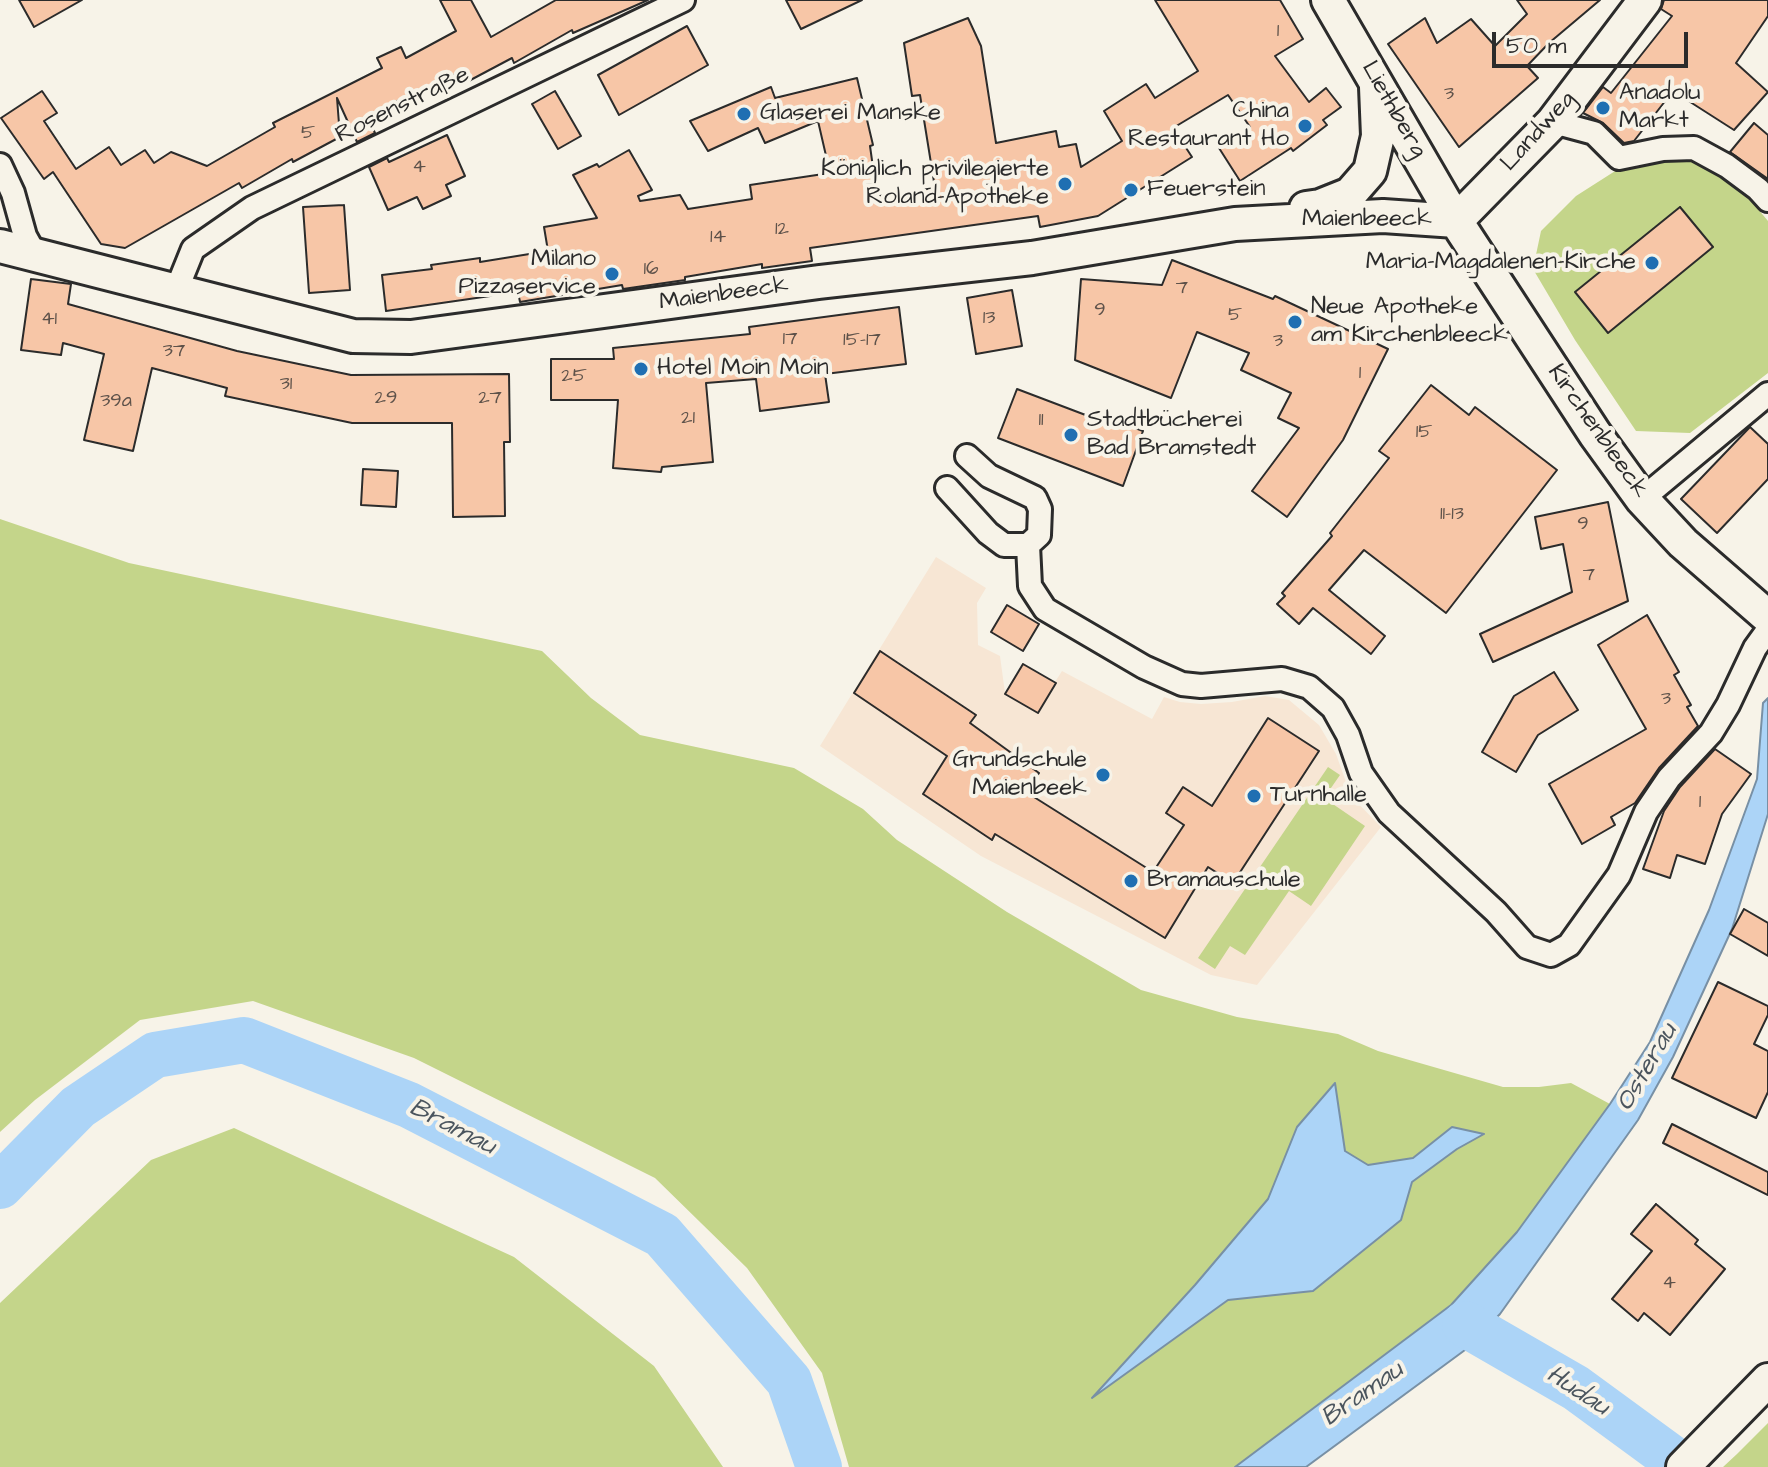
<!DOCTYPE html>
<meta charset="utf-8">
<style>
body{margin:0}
#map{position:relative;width:1768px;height:1467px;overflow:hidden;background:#f7f3e8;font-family:"Architects Daughter",sans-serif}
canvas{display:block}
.scale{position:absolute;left:1492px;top:32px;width:196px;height:36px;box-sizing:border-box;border:4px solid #2b2b2b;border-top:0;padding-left:10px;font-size:24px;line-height:28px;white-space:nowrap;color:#2b2b2b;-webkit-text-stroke:6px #f7f3e8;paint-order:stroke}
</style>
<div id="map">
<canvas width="1768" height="1467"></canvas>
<div class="scale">50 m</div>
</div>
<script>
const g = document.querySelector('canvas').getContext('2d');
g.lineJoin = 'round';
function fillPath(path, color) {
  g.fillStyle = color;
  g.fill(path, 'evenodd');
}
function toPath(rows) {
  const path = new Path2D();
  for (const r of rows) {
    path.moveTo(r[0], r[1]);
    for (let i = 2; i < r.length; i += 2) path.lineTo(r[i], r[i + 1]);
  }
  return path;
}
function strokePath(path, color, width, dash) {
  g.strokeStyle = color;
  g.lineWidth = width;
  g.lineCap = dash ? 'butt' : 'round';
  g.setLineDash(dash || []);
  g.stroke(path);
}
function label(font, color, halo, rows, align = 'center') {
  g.font = font + ' "Architects Daughter",sans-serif';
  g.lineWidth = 8;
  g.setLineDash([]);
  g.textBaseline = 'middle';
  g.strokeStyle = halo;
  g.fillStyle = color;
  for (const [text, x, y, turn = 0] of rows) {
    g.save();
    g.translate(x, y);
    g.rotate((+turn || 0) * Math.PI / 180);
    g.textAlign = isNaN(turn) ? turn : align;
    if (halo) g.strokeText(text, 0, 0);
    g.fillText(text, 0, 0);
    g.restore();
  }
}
fillPath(toPath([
 [936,557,986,588,977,603,978,645,1000,656,1005,693,1023,664,1055,682,1062,671,1152,719,1164,697,1180,702,1201,704,1232,702,1265,696,1289,700,1319,725,1336,754,1351,796,1381,827,1257,985,1211,975,981,856,820,746]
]), '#f7e6d4');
fillPath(toPath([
 [1656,156,1695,160,1727,172,1768,221,1768,373,1690,433,1636,431,1575,340,1533,269,1541,231,1576,196,1623,166],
 [0,519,129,563,542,651,591,698,640,735,794,768,863,809,897,840,1007,912,1141,990,1237,1017,1338,1034,1378,1051,1503,1087,1539,1087,1571,1083,1610,1104,1517,1232,1451,1305,1235,1467,849,1467,822,1373,747,1268,655,1178,414,1058,253,1001,140,1020,35,1100,0,1132],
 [1334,1083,1345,1151,1368,1165,1413,1158,1452,1127,1482,1135,1457,1149,1412,1182,1401,1220,1313,1291,1228,1300,1096,1395,1195,1285,1268,1199,1297,1127],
 [1328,767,1340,775,1324,798,1365,826,1311,906,1289,891,1245,955,1230,946,1215,969,1198,958],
 [234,1128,514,1257,654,1366,723,1467,0,1467,0,1303,151,1160],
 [1768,1423,1768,1467,1723,1467,1737,1454]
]), '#c4d58a');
const water = toPath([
 [1768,698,1768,814,1732,929,1673,1057,1638,1120,1500,1314,1465,1350,1306,1467,1235,1467,1451,1305,1517,1232,1610,1104,1650,1042,1709,910,1757,779,1763,703,1768,698],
 [1335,1083,1345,1151,1368,1165,1413,1158,1452,1127,1484,1134,1457,1149,1412,1182,1401,1220,1313,1291,1228,1300,1092,1398,1195,1285,1268,1199,1297,1127,1335,1083]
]);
fillPath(water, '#acd4f7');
strokePath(water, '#7890a5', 2);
strokePath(toPath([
 [0,1186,78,1107,155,1055,244,1040,409,1105,662,1235,789,1381,819,1467],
 [1465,1324,1576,1388,1684,1467]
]), '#acd4f7', 46);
const building = toPath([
 [19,0,82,0,34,27,19,0],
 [440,0,471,0,491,37,556,0,648,0,573,33,572,30,514,63,512,58,463,84,458,73,378,110,381,117,370,122,375,133,357,142,337,98,340,137,293,162,292,159,242,188,239,183,125,248,101,244,53,172,44,179,1,118,42,91,57,113,44,121,76,169,109,147,121,165,145,150,154,163,171,152,207,166,275,127,273,123,382,68,377,58,401,47,406,58,456,31,440,0],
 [786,0,862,0,801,29,786,0],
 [1155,0,1280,0,1303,39,1275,56,1309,102,1326,88,1341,107,1323,120,1327,125,1293,151,1291,148,1240,181,1219,148,1250,127,1228,95,1173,128,1192,157,1098,216,1040,227,1038,216,810,248,812,261,762,268,762,264,685,277,685,280,623,289,622,285,520,302,518,292,386,311,382,275,432,269,431,265,480,258,480,262,548,251,544,227,597,218,573,175,597,164,599,167,629,150,652,190,638,196,640,201,680,195,688,209,752,199,750,185,830,173,818,121,765,143,758,128,708,151,690,121,771,87,775,98,857,78,873,145,870,146,877,196,935,188,920,95,912,96,904,43,968,18,981,46,996,143,1056,131,1059,147,1076,144,1081,167,1122,141,1104,111,1146,84,1155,98,1198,71,1155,0],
 [1517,0,1600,0,1549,43,1527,66,1538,78,1459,147,1388,44,1425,18,1437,43,1471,19,1495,46,1527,14,1517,0],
 [1664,0,1768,0,1768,16,1736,63,1768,92,1734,130,1673,91,1634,141,1624,143,1603,123,1583,113,1603,87,1611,93,1672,16,1661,9,1664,0],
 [687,26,708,65,619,115,598,75,687,26],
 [555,91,581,136,558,149,532,104,555,91],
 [1754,123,1768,135,1768,179,1730,152,1754,123],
 [447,135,465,176,446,185,451,196,423,209,417,197,388,210,369,167,387,158,389,162,447,135],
 [344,205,350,290,309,293,303,207,344,205],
 [1680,207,1713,247,1608,333,1575,292,1680,207],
 [1172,260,1273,299,1275,296,1388,349,1343,440,1287,517,1252,491,1299,428,1278,418,1291,393,1241,370,1249,353,1197,332,1171,398,1075,360,1081,279,1162,285,1172,260],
 [31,279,71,284,68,304,237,351,351,375,509,374,510,442,504,442,505,516,453,517,452,423,352,423,225,396,227,388,152,368,133,451,84,440,104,354,63,343,61,355,21,350,31,279],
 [1012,290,1022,346,976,354,967,298,1012,290],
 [899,307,906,364,825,374,829,402,760,411,756,379,706,383,713,462,662,467,661,472,613,468,618,400,551,400,551,359,614,359,613,348,750,334,749,327,899,307],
 [1431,385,1469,415,1475,407,1557,470,1446,613,1364,550,1329,590,1385,636,1371,654,1313,608,1299,624,1277,604,1285,596,1282,593,1332,536,1330,533,1389,458,1379,451,1431,385],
 [1017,389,1104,422,1106,417,1143,431,1123,486,998,438,1017,389],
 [1750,427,1768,444,1768,479,1717,533,1681,499,1750,427],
 [363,469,398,471,396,507,361,505,363,469],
 [1608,502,1628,601,1493,662,1480,634,1572,592,1563,544,1541,549,1535,517,1608,502],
 [1007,605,1039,624,1023,651,991,632,1007,605],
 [1647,615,1679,672,1674,675,1691,705,1687,707,1698,726,1659,768,1635,803,1611,817,1615,825,1582,844,1549,784,1646,729,1598,645,1647,615],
 [880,651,976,715,970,723,1039,773,1026,792,1153,872,1184,825,1166,813,1183,787,1212,806,1268,718,1319,751,1233,883,1208,867,1165,938,995,834,992,840,923,794,947,756,854,693,880,651],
 [1023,664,1056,683,1038,713,1005,694,1023,664],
 [1554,672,1578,710,1538,735,1516,772,1482,752,1514,696,1554,672],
 [1715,749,1751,774,1722,814,1705,864,1677,855,1670,878,1643,869,1664,811,1680,787,1715,749],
 [1744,909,1768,923,1768,956,1730,934,1744,909],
 [1718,982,1768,1006,1768,1015,1754,1044,1768,1051,1768,1092,1756,1118,1672,1078,1718,982],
 [1672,1124,1768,1172,1768,1195,1663,1143,1672,1124],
 [1656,1204,1698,1240,1695,1244,1725,1269,1670,1335,1644,1313,1638,1321,1612,1299,1652,1251,1631,1234,1656,1204]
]);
fillPath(building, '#f7c6a7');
strokePath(building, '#2b2b2b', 2);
const street = toPath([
 [1553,122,1594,133,1619,158,1663,149,1694,148,1727,166,1758,189,1768,200],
 [0,165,13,193,25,236,36,256],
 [176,291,193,249,252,208,683,0],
 [967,456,989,476,1035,498,1040,509,1039,535,1028,545,1030,586,1045,609,1144,667,1182,684,1201,686,1282,679,1309,687,1333,708,1348,735,1361,773,1389,813,1496,912,1527,947,1551,955,1569,945,1619,875,1646,812,1669,778,1711,733,1728,705,1755,648,1768,630],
 [947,488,988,533,1004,545,1028,545],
 [1642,499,1768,394]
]);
const secondary = toPath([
 [1328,0,1456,221,1595,434,1642,499,1683,543,1768,617],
 [1306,208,1320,206,1350,194,1370,171,1378,136,1376,87],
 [1456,221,1553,122,1645,0],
 [0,246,353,336,411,337,819,282,1032,258,1235,224,1383,216,1456,221],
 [1683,1467,1768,1380]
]);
strokePath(street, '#2b2b2b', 28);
strokePath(secondary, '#2b2b2b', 38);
strokePath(street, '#f7f3e8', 22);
strokePath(secondary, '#f7f3e8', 32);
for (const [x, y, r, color] of [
 [1603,108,8,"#1f6fb2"],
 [744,114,8,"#1f6fb2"],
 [1305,126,8,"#1f6fb2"],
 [1065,184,8,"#1f6fb2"],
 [1131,190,8,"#1f6fb2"],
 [1652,263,8,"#1f6fb2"],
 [612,274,8,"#1f6fb2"],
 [1295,322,8,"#1f6fb2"],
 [641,369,8,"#1f6fb2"],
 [1071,435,8,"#1f6fb2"],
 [1103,775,8,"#1f6fb2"],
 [1254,796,8,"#1f6fb2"],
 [1131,881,8,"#1f6fb2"]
]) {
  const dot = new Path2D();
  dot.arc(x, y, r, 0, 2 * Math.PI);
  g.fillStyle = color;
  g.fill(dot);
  strokePath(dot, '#f7f3e8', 3);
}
label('20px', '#5e524a', null, [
 ["1",1278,32],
 ["3",1449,95],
 ["5",308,134],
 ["4",419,168],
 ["12",782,230],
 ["14",718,238],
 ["16",651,270],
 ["7",1182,289],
 ["9",1100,311],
 ["5",1235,316],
 ["13",989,319],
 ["41",49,320],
 ["17",790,340],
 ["15-17",862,341],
 ["3",1278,342],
 ["37",174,352],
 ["1",1360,374],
 ["25",574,377],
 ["31",286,385],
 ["29",386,399],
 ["27",490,399],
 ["39a",116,402],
 ["21",688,419],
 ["11",1041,421],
 ["15",1424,433],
 ["11-13",1452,515],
 ["9",1583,525],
 ["7",1589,576],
 ["3",1666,700],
 ["1",1700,803],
 ["4",1669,1284]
]);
label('24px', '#2b2b2b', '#f7f3e8', [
 ["Anadolu",1619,94],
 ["Markt",1619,122],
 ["China",1289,112,"right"],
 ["Restaurant Ho",1289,140,"right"],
 ["Glaserei Manske",760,114],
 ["Königlich privilegierte",1049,170,"right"],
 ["Roland-Apotheke",1049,198,"right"],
 ["Feuerstein",1147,190],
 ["Milano",596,260,"right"],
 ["Pizzaservice",596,288,"right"],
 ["Maria-Magdalenen-Kirche",1636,263,"right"],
 ["Neue Apotheke",1311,308],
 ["am Kirchenbleeck",1311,336],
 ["Hotel Moin Moin",657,369],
 ["Stadtbücherei",1087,421],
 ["Bad Bramstedt",1087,449],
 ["Grundschule",1087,761,"right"],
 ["Maienbeek",1087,789,"right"],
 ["Turnhalle",1270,796],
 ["Bramauschule",1147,881]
], 'left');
label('24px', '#2b2b2b', '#f7f3e8', [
 ["Rosenstraße",403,106,-26],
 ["Liethberg",1393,110,60],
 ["Landweg",1539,132,-48],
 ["Maienbeeck",1367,220],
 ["Maienbeeck",724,295,-8],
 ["Kirchenbleeck",1597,432,55]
]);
label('italic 26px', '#4b555e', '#f7f3e8', [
 ["Osterau",1648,1068,-60],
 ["Bramau",452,1128,27],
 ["Hudau",1577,1392,33],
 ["Bramau",1363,1395,-35]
]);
</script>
